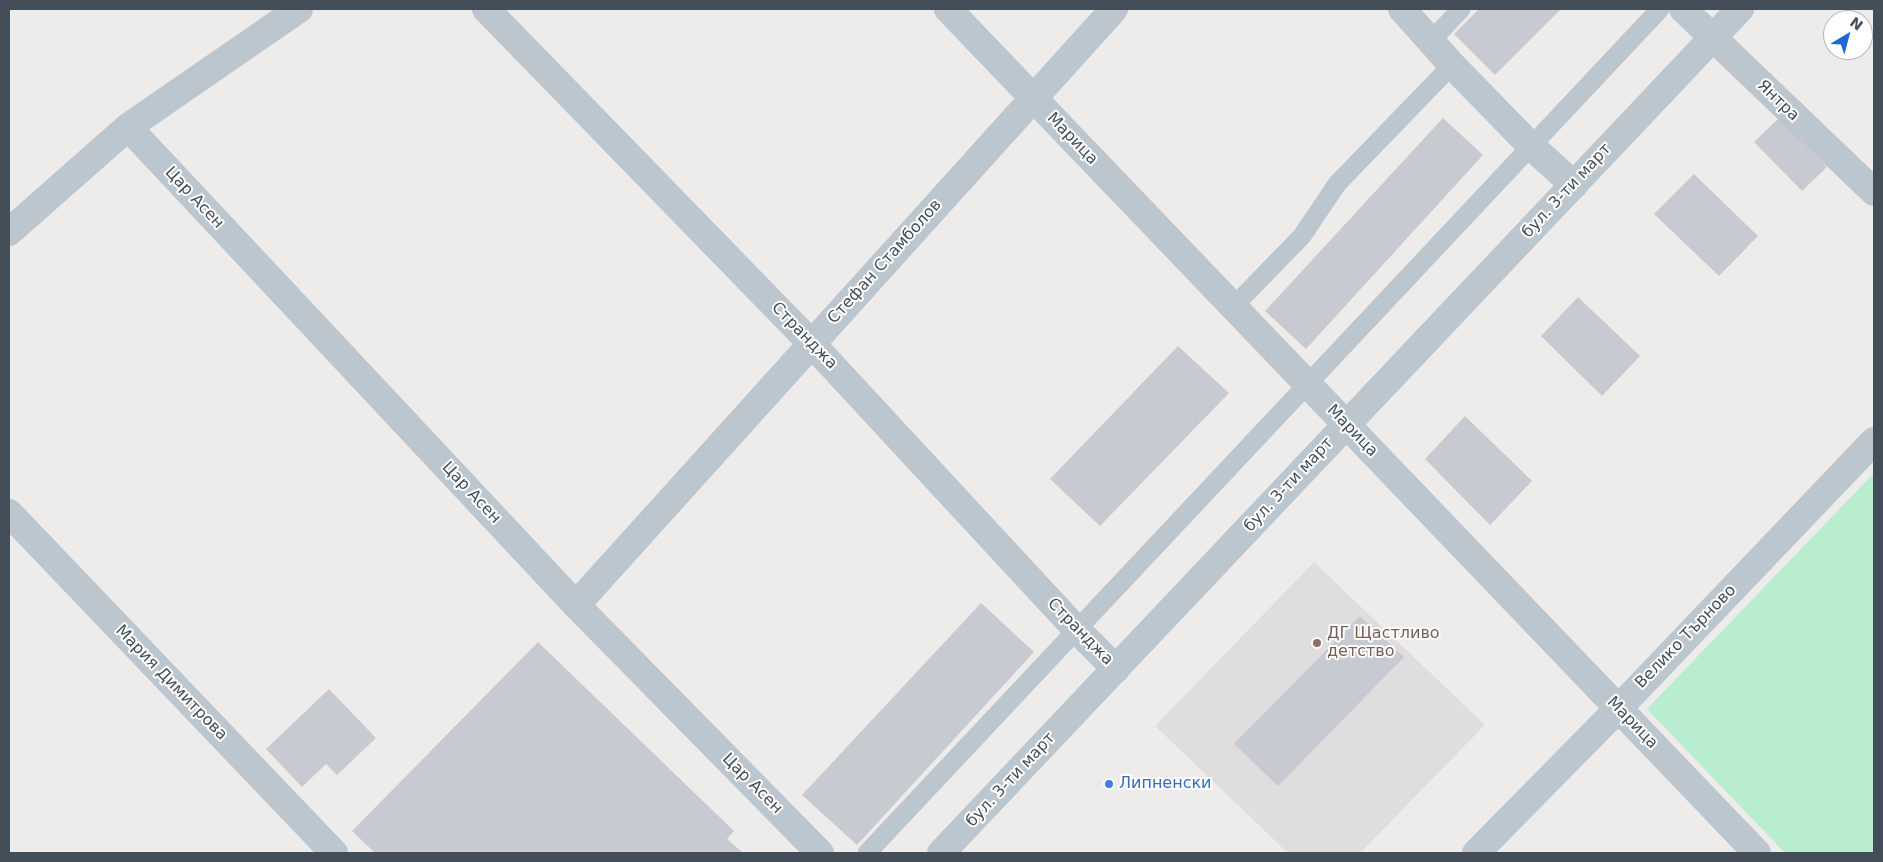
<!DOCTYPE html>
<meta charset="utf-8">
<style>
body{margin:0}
#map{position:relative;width:1883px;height:862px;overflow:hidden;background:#eeebeb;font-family:"DejaVu Sans",sans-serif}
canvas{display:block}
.frame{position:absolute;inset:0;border:10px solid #444e58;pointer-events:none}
.north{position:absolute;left:1823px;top:10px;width:50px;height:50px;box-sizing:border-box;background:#fff;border:1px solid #b4b8bc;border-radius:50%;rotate:37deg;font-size:14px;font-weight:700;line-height:20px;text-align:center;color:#444e58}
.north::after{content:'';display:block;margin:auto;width:18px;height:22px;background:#1c68d8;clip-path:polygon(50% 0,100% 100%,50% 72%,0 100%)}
</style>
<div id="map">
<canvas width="1883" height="862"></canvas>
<div class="frame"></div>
<div class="north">N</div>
</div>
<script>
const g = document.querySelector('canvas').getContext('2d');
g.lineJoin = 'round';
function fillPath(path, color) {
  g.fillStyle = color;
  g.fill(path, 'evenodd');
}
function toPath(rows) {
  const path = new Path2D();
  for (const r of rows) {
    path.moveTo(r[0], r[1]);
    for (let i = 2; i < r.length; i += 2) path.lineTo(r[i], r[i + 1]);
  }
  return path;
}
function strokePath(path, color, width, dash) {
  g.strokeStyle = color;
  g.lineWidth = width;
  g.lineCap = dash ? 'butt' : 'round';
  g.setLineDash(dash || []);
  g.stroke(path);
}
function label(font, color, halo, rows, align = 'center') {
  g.font = font + ' "DejaVu Sans",sans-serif';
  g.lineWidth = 4;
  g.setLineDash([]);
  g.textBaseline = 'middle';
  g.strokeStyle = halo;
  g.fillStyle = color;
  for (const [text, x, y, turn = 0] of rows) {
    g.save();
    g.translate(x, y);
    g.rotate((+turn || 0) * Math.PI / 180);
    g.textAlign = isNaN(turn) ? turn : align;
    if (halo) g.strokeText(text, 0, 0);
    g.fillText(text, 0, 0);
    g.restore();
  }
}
fillPath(toPath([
 [1314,562,1485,725,1360,853,1288,853,1155,726]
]), '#dfdddd');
fillPath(toPath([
 [1874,473,1874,853,1785,853,1647,709]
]), '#b9edcf');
fillPath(toPath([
 [1479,9,1561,9,1495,75,1454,34],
 [1443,118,1483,155,1306,349,1265,311],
 [1779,118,1827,167,1802,191,1754,142],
 [1694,174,1758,236,1719,276,1654,214],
 [1578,297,1640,356,1602,396,1541,336],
 [1178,346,1229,393,1100,526,1050,479],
 [1465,416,1532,481,1490,525,1425,459],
 [981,603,1034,652,857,845,802,795],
 [1360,616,1404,657,1278,786,1234,744],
 [538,642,734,831,727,839,743,853,375,853,352,831],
 [329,689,376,738,337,775,326,764,302,787,266,749]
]), '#c8cad1');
strokePath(toPath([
 [1430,42,1461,9],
 [1233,307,1302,236,1337,184,1452,65],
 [867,853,1660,9]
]), '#bcc6ce', 19);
strokePath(toPath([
 [486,9,811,343,1077,630,1116,669],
 [948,9,1757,853],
 [1402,9,1452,65,1532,147,1574,185],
 [1683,9,1874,192],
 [128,127,576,605,820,853],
 [9,232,128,127,299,9],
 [9,513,334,853],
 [576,605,1114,9],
 [941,853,1740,9],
 [1476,853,1618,709,1874,441]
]), '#bcc6ce', 28);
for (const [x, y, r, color] of [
 [1317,643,5,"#8d6e63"],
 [1109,784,5,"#3f7fe0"]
]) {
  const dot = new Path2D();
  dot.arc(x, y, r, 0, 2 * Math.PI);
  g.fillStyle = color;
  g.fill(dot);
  strokePath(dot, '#fff', 2);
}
label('16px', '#444e58', '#fff', [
 ["Янтра",1778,101,44],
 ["Марица",1072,139,46],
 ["бул. 3-ти март",1567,191,-47],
 ["Цар Асен",194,198,47],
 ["Стефан Стамболов",885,262,-48],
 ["Странджа",804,336,46],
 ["Марица",1352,431,46],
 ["бул. 3-ти март",1289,485,-47],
 ["Цар Асен",471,493,47],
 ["Странджа",1080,632,46],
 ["Велико Търново",1686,637,-46],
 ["Мария Димитрова",171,683,46],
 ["Марица",1632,723,46],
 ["бул. 3-ти март",1011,780,-47],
 ["Цар Асен",752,784,45]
]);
label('16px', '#785e54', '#fff', [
 ["ДГ Щастливо",1327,634],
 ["детство",1327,652]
], 'left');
label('16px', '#366cbe', '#fff', [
 ["Липненски",1119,784]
], 'left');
</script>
